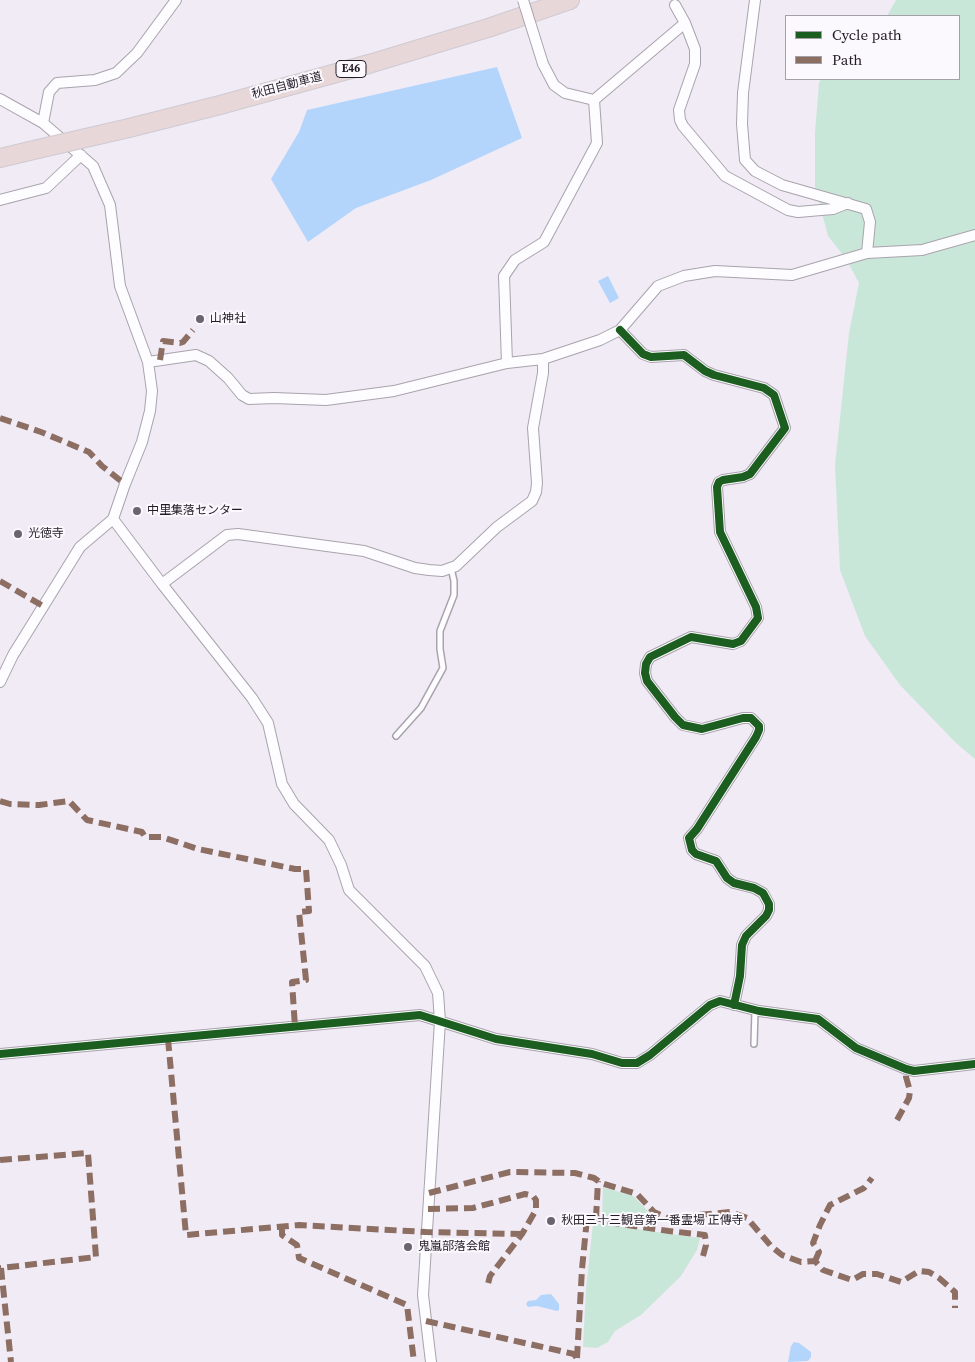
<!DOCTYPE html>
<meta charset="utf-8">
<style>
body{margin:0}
#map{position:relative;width:975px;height:1362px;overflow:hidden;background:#f1ebf6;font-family:"Source Serif 4",serif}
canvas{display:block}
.legend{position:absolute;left:785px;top:15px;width:175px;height:65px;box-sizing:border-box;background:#fbf8fe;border:1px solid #a4a0a8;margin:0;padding:6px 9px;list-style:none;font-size:15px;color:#221c27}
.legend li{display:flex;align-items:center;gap:10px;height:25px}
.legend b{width:25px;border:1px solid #a4a0a8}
</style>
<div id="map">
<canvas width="975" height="1362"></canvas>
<ul class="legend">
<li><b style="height:6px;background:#1b5e20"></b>Cycle path</li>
<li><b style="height:6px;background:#8d6e63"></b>Path</li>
</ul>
</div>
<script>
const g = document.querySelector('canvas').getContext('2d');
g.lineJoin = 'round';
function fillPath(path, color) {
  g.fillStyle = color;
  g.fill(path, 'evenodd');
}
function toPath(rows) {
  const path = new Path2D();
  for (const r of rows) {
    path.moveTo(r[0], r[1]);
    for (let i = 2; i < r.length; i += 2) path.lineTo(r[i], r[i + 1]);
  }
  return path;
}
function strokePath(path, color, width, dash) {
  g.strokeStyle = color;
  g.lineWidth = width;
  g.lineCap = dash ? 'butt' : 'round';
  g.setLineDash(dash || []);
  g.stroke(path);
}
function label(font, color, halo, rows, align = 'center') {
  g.font = font + ' "Source Serif 4","Noto Sans JP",serif';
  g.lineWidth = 4;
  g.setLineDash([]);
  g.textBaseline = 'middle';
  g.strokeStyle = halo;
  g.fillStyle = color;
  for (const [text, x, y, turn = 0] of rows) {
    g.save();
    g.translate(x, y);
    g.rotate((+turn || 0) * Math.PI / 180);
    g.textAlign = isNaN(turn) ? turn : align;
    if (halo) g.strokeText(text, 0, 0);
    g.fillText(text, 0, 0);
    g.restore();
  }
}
fillPath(toPath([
 [896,0,975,0,975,759,956,743,900,685,865,636,840,570,835,465,849,333,859,283,846,259,828,236,815,187,815,133,819,83,821,79,959,79,959,16,887,16],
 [603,1187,633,1196,650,1213,652,1226,602,1217],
 [593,1223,700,1238,697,1250,681,1276,641,1315,615,1331,608,1342,597,1348,583,1347,586,1289]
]), '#c9e7d8');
fillPath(toPath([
 [497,67,522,138,431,180,356,208,308,242,271,179,299,132,307,110],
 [608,276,619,298,610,303,598,281],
 [551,1294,559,1304,559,1310,557,1311,537,1306,528,1307,526,1304,528,1301,536,1300,541,1295],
 [794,1342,799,1343,811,1352,811,1357,808,1361,788,1362,791,1346]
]), '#b3d5fc');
const lane = toPath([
 [396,736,421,708,443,668,440,649,440,631,454,595,454,581,451,568],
 [754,1044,755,1010]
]);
const street = toPath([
 [755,0,743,93,742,124,745,160,755,171,782,185,866,209,870,222,867,253],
 [675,5,685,23],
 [543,64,554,85,565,93,594,100],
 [0,99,43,123,93,166,110,205,120,286,148,362,152,391,150,411,142,442,125,484,113,519,80,547,13,655,0,682],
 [594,100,685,23,695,49,695,64,679,110,680,120,683,126,725,176,788,210,798,212,833,209,848,203],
 [43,123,49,92,57,83,95,80,116,73,137,53,176,0],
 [0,200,46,188,81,155],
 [620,330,643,354,651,357,684,355,705,371,714,375,764,388,774,395,785,428,750,474,743,477,723,480,719,482,717,487,720,532,756,607,758,618,741,641,733,644,691,637,650,657,646,664,645,673,647,681,675,717,683,725,702,729,743,718,751,718,759,726,759,730,756,737,697,829,689,838,692,850,696,854,716,861,727,878,734,883,754,888,763,893,769,904,769,910,766,916,746,936,742,945,740,976,734,1005],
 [148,362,196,355,209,361,228,378,242,395,249,399,274,398,326,400,394,391,507,363,543,359,600,340,620,330,658,286,684,276,715,271,792,275,867,253,922,250,975,235],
 [507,363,504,276,515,260,544,242,597,143,594,100],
 [113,519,162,584,252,698,268,723,282,784,294,804,329,840,341,865,349,890,425,966,438,993,440,1021,423,1295,431,1362],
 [162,584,227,535,238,534,364,551,415,568,429,570,442,571,456,566,497,527,532,501,536,492,537,483,533,428,543,373,543,359],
 [0,1054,420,1015,496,1039,592,1054,622,1063,637,1063,650,1055,710,1005,720,1001,759,1011,818,1019,856,1048,906,1069,914,1071,975,1064]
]);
const highway = toPath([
 [129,128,220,105,369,64,488,28,570,0],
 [0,158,38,149]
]);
strokePath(lane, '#a9a3ad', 8);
strokePath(street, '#a9a3ad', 12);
strokePath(highway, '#cecad1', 20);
strokePath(lane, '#fdfcfe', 5);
strokePath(street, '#fdfcfe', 10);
strokePath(highway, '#e8d7d9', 18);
const streetBridge = toPath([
 [523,0,543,64]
]);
const highwayBridge = toPath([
 [38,149,129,128]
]);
strokePath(streetBridge, '#a9a3ad', 12, []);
strokePath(highwayBridge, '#cecad1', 20, []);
strokePath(streetBridge, '#fdfcfe', 10);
strokePath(highwayBridge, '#e8d7d9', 18);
strokePath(toPath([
 [160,360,163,341,180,343,183,342,193,330],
 [0,418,41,432,89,452,102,466,125,484],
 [0,581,43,606],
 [0,801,10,804,39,805,69,801,87,820,142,832,145,837,162,837,198,849,295,869,306,869,309,911,299,912,306,980,292,982,295,1027],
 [168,1039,186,1235,299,1225,426,1232,522,1234],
 [897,1120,909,1098,910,1091,906,1077,906,1069],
 [0,1160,88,1153,96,1257,1,1268,11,1362],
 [429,1193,510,1172,575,1173,594,1178,601,1183,637,1194,654,1212,674,1221,696,1215,731,1212,747,1218,771,1246,782,1255,801,1262,815,1261,823,1270,852,1280,863,1274,877,1274,901,1282,919,1271,929,1272,939,1278,955,1292,955,1308],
 [428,1209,473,1208,525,1194,533,1196,536,1200,536,1210,522,1234,490,1276,488,1284],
 [596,1218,598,1181],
 [282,1226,282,1235,297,1245,299,1258,407,1305,414,1362],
 [815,1261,819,1252,813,1243,820,1225,830,1205,864,1188,872,1178],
 [426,1321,574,1354,578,1360],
 [577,1358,582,1269,587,1218,593,1217,614,1223,669,1231,705,1235,706,1245,703,1256]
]), '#8d6e63', 6, [12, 6]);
strokePath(toPath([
 [620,330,643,354,651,357,684,355,705,371,714,375,764,388,774,395,785,428,750,474,743,477,723,480,719,482,717,487,720,532,756,607,758,618,741,641,733,644,691,637,650,657,646,664,645,673,647,681,675,717,683,725,702,729,743,718,751,718,759,726,759,730,756,737,697,829,689,838,692,850,696,854,716,861,727,878,734,883,754,888,763,893,769,904,769,910,766,916,746,936,742,945,740,976,734,1005],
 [0,1054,420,1015,496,1039,592,1054,622,1063,637,1063,650,1055,710,1005,720,1001,759,1011,818,1019,856,1048,906,1069,914,1071,975,1064]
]), '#1b5e20', 8);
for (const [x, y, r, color] of [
 [200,319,5,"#6a646f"],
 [137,511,5,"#6a646f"],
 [18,534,5,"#6a646f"],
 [551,1221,5,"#6a646f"],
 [408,1247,5,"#6a646f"]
]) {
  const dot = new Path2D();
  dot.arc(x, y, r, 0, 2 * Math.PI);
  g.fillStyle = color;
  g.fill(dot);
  strokePath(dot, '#fbf8fe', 2);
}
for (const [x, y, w] of [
 [351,69,30]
]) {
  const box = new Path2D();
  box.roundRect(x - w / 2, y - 8.5, w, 17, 4);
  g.fillStyle = '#fbf8fe';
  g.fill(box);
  strokePath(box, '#221c27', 1);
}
label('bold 11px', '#221c27', null, [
 ["E46",351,69]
]);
label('12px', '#221c27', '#fbf8fe', [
 ["秋田自動車道",287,86,-15]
]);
label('12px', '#221c27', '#fbf8fe', [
 ["山神社",210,319],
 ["中里集落センター",147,511],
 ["光徳寺",28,534],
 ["秋田三十三観音第一番霊場 正傳寺",561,1221],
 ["鬼嵐部落会館",418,1247]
], 'left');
</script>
